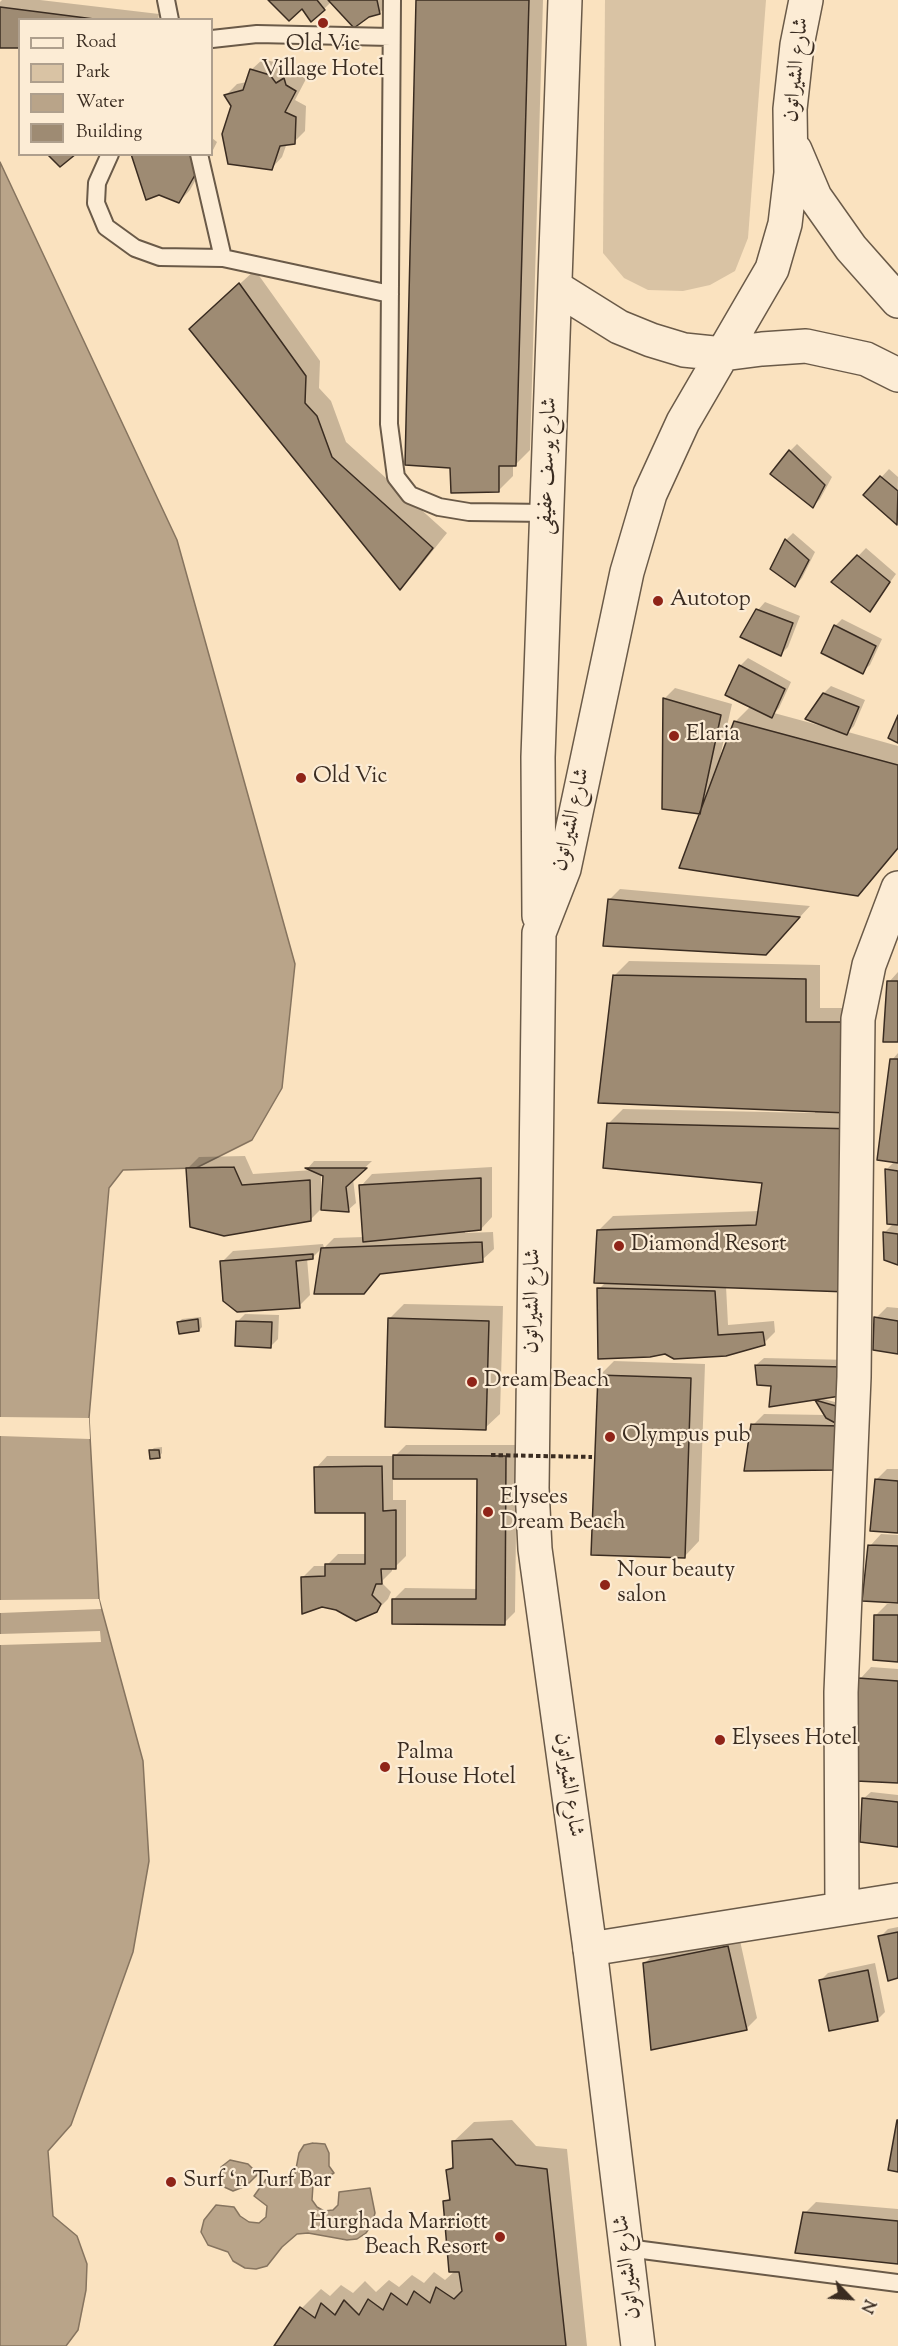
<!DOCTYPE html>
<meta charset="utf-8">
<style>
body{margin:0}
#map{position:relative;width:898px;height:2346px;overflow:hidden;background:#fae2bf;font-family:"Sorts Mill Goudy",serif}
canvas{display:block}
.legend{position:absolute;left:18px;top:18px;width:195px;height:138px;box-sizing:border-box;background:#fcecd5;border:2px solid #ae9f8d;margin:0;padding:8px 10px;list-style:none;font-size:18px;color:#3a2c21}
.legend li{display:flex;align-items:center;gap:12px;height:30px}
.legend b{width:30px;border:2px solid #ae9f8d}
.north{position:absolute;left:820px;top:2268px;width:60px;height:60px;-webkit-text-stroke:4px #fcecd5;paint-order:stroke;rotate:115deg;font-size:16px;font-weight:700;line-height:24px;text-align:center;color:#3a2c21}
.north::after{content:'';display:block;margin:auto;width:21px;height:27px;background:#3a2c21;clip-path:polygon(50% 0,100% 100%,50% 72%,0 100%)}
</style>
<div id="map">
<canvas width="898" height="2346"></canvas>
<ul class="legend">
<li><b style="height:8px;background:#fcecd5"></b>Road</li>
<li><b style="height:16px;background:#d9c3a4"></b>Park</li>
<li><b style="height:16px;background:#b9a489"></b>Water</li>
<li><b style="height:16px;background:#9e8b73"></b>Building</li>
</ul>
<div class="north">N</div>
</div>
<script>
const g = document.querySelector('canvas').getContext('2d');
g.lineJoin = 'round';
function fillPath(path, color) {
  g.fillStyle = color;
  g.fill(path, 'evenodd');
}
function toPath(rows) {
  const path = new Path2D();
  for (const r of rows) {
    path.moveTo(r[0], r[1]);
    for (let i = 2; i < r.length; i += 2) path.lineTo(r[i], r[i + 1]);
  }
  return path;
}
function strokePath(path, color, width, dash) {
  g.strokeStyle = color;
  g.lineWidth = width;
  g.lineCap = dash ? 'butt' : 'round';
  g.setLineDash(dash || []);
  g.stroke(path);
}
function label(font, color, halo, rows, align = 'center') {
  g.font = font + ' "Sorts Mill Goudy",Amiri,serif';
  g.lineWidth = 4.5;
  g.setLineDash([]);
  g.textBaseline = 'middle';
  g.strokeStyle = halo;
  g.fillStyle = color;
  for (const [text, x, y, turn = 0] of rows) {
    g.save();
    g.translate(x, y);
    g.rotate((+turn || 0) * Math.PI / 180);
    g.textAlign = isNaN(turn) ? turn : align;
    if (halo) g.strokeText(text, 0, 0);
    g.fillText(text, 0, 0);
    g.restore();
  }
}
fillPath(toPath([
 [605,0,766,0,748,238,735,271,710,285,683,291,648,290,624,278,603,253]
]), '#d9c3a4');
const water = toPath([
 [0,162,177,540,295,964,282,1088,252,1140,196,1168,123,1170,109,1188,89,1418,99,1599,143,1761,149,1861,133,1952,71,2125,48,2151,53,2216,77,2236,87,2264,86,2290,78,2330,66,2346,0,2346,0,162],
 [313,2143,325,2144,329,2153,329,2166,334,2173,313,2185,312,2200,317,2207,324,2211,333,2210,338,2205,339,2192,370,2188,375,2213,372,2224,366,2233,357,2239,347,2240,308,2233,297,2234,282,2247,267,2266,256,2269,245,2268,233,2261,228,2252,208,2245,201,2232,204,2220,216,2205,234,2207,240,2216,249,2222,259,2223,266,2217,267,2206,254,2196,266,2179,280,2183,287,2181,295,2174,299,2153,304,2145,313,2143],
 [230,2160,248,2164,258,2174,246,2186,233,2191,222,2186,219,2179,221,2167,230,2160]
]);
fillPath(water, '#b9a489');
strokePath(water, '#86745f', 1.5);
fillPath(toPath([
 [0,1417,89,1418,90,1439,0,1436],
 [99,1599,101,1609,0,1613,0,1600],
 [100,1631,101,1642,0,1645,0,1634]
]), '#fae2bf');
fillPath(toPath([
 [2,0,40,0,159,14,158,20,20,20,0,37,0,2],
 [270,0,390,0,391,2,379,13,331,2,324,9],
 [418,0,543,0,530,450,516,464,513,464,513,476,498,491],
 [263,59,281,64,288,73,295,68,297,74,306,79,295,100,306,106,305,131,294,142,287,143,282,157,271,169,226,95,237,84,247,82,251,70],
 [212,138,217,142,212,152],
 [133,154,210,154,190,190,179,202],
 [255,270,320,361,319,388,331,401,346,442,447,533,414,574,400,588,206,315],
 [797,444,832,477,820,499,813,506,790,451],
 [889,469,898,477,897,523,865,495],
 [793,533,815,552,802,578,795,586,786,540],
 [866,548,896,574,870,610,833,582],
 [765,602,800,616,788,647,781,654,758,610],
 [842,619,882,639,870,665,862,672,835,626],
 [748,658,791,682,779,708,774,713,822,726,824,693,831,686,865,700,854,726,848,732,898,746,898,849,857,895,701,813,664,699,675,688,732,704,720,757,722,758,735,722,751,706,740,666],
 [620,889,810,906,777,942,609,900],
 [629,961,820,965,820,1008,861,1008,871,1114,726,1286,728,1325,774,1321,775,1332,764,1343,726,1355,599,1289,606,1282,598,1231,613,1216,760,1211,764,1182,608,1124,623,1109,815,1113,815,1111,614,976],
 [898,972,898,1041,889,982],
 [898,1053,898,1264,885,1232,894,1223,889,1222,887,1169,895,1161,892,1060],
 [245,1156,253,1174,313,1170,308,1168,314,1161,372,1161,353,1179,356,1203,348,1210,322,1208,310,1220,187,1169,199,1157],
 [321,1174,325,1175,324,1194,321,1194],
 [492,1167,492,1217,481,1229,465,1230,465,1233,493,1232,494,1249,482,1260,382,1273,363,1293,315,1293,323,1247,312,1258,307,1258,310,1295,299,1306,222,1262,233,1251,323,1244,324,1248,334,1238,364,1237,361,1186,372,1174],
 [404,1304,503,1306,500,1414,485,1428,389,1319],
 [887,1307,898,1308,898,1353,876,1318],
 [245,1314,279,1315,278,1339,271,1346,238,1321],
 [201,1317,202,1327,199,1330,179,1322,182,1319],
 [764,1358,851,1360,820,1398,846,1405,847,1457,753,1425,764,1414,826,1415,817,1400,820,1398,772,1384,756,1365],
 [614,1361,705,1364,699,1541,685,1556,599,1376],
 [406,1445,517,1445,515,1612,504,1623,393,1600,405,1588,477,1589,479,1478,393,1477,393,1500,406,1500,406,1556,395,1567,392,1567,392,1571,383,1580,382,1583,391,1592,388,1599,376,1611,303,1577,314,1566,326,1566,338,1554,367,1554,366,1511,316,1468,327,1456,395,1456],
 [162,1447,162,1453,159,1457,150,1451,154,1448],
 [887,1469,898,1469,898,1532,876,1480],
 [881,1534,898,1535,898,1660,876,1615,887,1604,897,1604,870,1546],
 [871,1667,898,1669,898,1782,860,1679],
 [871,1792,898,1795,898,1846,863,1799],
 [898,1927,898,1977,880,1937,888,1929],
 [739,1936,757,2018,746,2029,645,1963,656,1952],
 [875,1963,885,2012,877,2020,820,1981,828,1973],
 [512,2120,536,2146,567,2149,587,2346,276,2346,302,2308,321,2289,330,2296,341,2285,353,2293,365,2281,376,2292,389,2280,399,2287,412,2275,424,2283,434,2272,445,2280,455,2271,445,2202,451,2196,448,2171,455,2164,454,2141,474,2122],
 [816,2202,898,2209,898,2262,805,2213]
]), '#0003');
const building = toPath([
 [268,0,317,0,325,10,311,22,302,9,289,21,268,0],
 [328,0,377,0,380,14,369,17,354,28,328,0],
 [416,0,529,0,516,466,499,466,499,492,451,493,450,468,405,465,416,0],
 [0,7,102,20,20,20,20,48,0,48,0,7],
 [250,69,270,75,276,83,284,78,286,85,296,91,285,112,296,117,295,144,280,146,272,170,228,164,222,134,231,106,224,95,243,90,250,69],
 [47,154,76,154,60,167,47,154],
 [131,154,207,154,179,203,159,195,146,200,131,154],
 [239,283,306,376,305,403,317,416,332,457,433,548,400,590,189,329,239,283],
 [789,450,825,485,813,508,770,474,789,450],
 [880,476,898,491,897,525,863,495,880,476],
 [785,539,809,560,795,587,770,569,785,539],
 [857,555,890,582,870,612,831,582,857,555],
 [756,609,793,623,781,656,740,637,756,609],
 [834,625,876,646,863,674,821,653,834,625],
 [739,665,785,689,772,718,725,695,739,665],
 [823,693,859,707,847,735,805,719,823,693],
 [663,698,721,715,700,814,662,809,663,698],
 [898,715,898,743,888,738,898,715],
 [734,721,898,765,898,848,858,896,679,868,734,721],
 [608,899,800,917,766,955,603,946,608,899],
 [613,975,806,979,806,1022,847,1022,848,1113,598,1103,613,975],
 [887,981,898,981,898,1042,883,1042,887,981],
 [890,1059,898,1059,898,1163,877,1160,890,1059],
 [607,1123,857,1129,848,1292,594,1283,597,1230,756,1225,762,1183,603,1168,607,1123],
 [234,1167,242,1185,310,1180,311,1221,224,1236,190,1227,186,1168,234,1167],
 [305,1168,367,1168,346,1187,349,1212,321,1210,323,1176,305,1168],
 [885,1169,898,1171,898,1225,887,1224,885,1169],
 [481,1178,481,1230,363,1242,359,1185,481,1178],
 [883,1232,898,1234,898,1265,884,1260,883,1232],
 [482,1242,483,1262,380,1274,364,1294,314,1294,321,1248,482,1242],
 [313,1254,313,1259,296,1261,300,1308,237,1312,223,1301,220,1261,313,1254],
 [597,1288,715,1291,718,1335,763,1332,765,1345,726,1356,674,1359,665,1354,650,1357,598,1359,597,1288],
 [874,1317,898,1321,898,1354,873,1350,874,1317],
 [388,1318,489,1321,486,1430,385,1427,388,1318],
 [198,1319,199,1331,179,1334,177,1322,198,1319],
 [236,1321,272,1322,271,1348,235,1346,236,1321],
 [755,1365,844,1367,847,1395,769,1407,771,1386,757,1385,755,1365],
 [598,1375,691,1378,685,1558,591,1555,598,1375],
 [815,1400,843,1408,841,1426,826,1418,815,1400],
 [751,1424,841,1426,836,1470,744,1471,751,1424],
 [149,1450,159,1450,160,1458,150,1459,149,1450],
 [393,1455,506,1456,505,1625,392,1624,392,1599,476,1599,477,1479,393,1479,393,1455],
 [382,1466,383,1511,396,1510,396,1569,381,1569,382,1584,376,1584,372,1595,381,1604,377,1612,356,1621,336,1610,322,1607,302,1614,301,1577,325,1576,325,1564,365,1564,365,1513,315,1513,314,1467,382,1466],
 [875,1479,898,1481,898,1533,870,1531,875,1479],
 [868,1545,898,1546,898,1603,862,1601,868,1545],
 [874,1615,898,1615,898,1662,873,1660,874,1615],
 [858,1678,898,1681,898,1783,856,1781,858,1678],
 [862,1798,898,1802,898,1847,860,1842,862,1798],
 [898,1932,898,1978,888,1981,878,1936,898,1932],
 [728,1946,747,2030,651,2050,643,1963,728,1946],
 [868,1970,878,2021,829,2031,819,1980,868,1970],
 [897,2120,898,2120,898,2172,888,2170,897,2120],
 [492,2139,516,2165,547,2169,566,2346,274,2346,300,2307,315,2318,321,2303,335,2315,344,2300,359,2315,368,2299,383,2310,391,2293,407,2305,414,2291,430,2303,436,2287,454,2299,462,2291,459,2272,449,2272,443,2201,450,2200,446,2170,453,2168,452,2141,492,2139],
 [803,2212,898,2221,898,2264,795,2253,803,2212]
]);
fillPath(building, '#9e8b73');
strokePath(building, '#3a2c21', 1.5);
const service = toPath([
 [166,0,170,20],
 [392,0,389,424,396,477,410,495,439,507,469,512,547,513],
 [212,39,257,34,391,37],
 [110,154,97,183,96,203,106,227,135,248,160,257,223,258,390,294],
 [199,154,223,258],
 [627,2248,898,2283]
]);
const minor = toPath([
 [842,1908,841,1692,854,1377,858,1019,869,965,898,888],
 [590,1949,898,1900]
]);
const tertiary = toPath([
 [795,150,815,197,851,248,898,301],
 [555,287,619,327,651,340,684,350,723,354,762,349,806,346,866,359,898,375],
 [539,916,538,757,565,0],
 [638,2346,590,1949,535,1549,532,1488,539,933,564,869,627,572,650,494,683,422,772,269,785,224,791,173,790,109,797,45,806,0]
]);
strokePath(service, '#6a5a48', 20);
strokePath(minor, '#6a5a48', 36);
strokePath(tertiary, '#6a5a48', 36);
strokePath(service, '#fcecd5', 16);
strokePath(minor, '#fcecd5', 33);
strokePath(tertiary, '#fcecd5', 33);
strokePath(toPath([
 [491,1455,592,1457]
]), '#3a2c21', 4, [4.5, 3]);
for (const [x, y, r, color] of [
 [323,23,6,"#8f2418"],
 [658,601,6,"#8f2418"],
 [674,736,6,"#8f2418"],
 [301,778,6,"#8f2418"],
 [619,1246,6,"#8f2418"],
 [472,1382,6,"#8f2418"],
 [610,1437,6,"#8f2418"],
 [488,1512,6,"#8f2418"],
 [605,1585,6,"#8f2418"],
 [720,1740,6,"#8f2418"],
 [385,1767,6,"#8f2418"],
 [171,2182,6,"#8f2418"],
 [500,2237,6,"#8f2418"]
]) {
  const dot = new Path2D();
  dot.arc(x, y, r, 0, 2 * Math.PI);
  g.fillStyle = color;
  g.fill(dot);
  strokePath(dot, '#fcecd5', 2);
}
label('22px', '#3a2c21', '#fcecd5', [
 ["Old Vic",323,46,"center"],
 ["Village Hotel",323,71,"center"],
 ["Autotop",670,601],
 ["Elaria",686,736],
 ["Old Vic",313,778],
 ["Diamond Resort",631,1246],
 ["Dream Beach",484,1382],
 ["Olympus pub",622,1437],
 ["Elysees",500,1499],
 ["Dream Beach",500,1524],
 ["Nour beauty",617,1572],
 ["salon",617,1597],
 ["Elysees Hotel",732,1740],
 ["Palma",397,1754],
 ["House Hotel",397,1779],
 ["Surf ‘n Turf Bar",183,2182],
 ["Hurghada Marriott",488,2224,"right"],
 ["Beach Resort",488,2249,"right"]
], 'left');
label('22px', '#3a2c21', '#fcecd5', [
 ["شارع الشيراتون",798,70,-84],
 ["شارع يوسف عفيفى",549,466,-88],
 ["شارع الشيراتون",573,820,-77],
 ["شارع الشيراتون",534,1301,-89],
 ["شارع الشيراتون",567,1785,82],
 ["شارع الشيراتون",629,2267,-97]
]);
</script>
